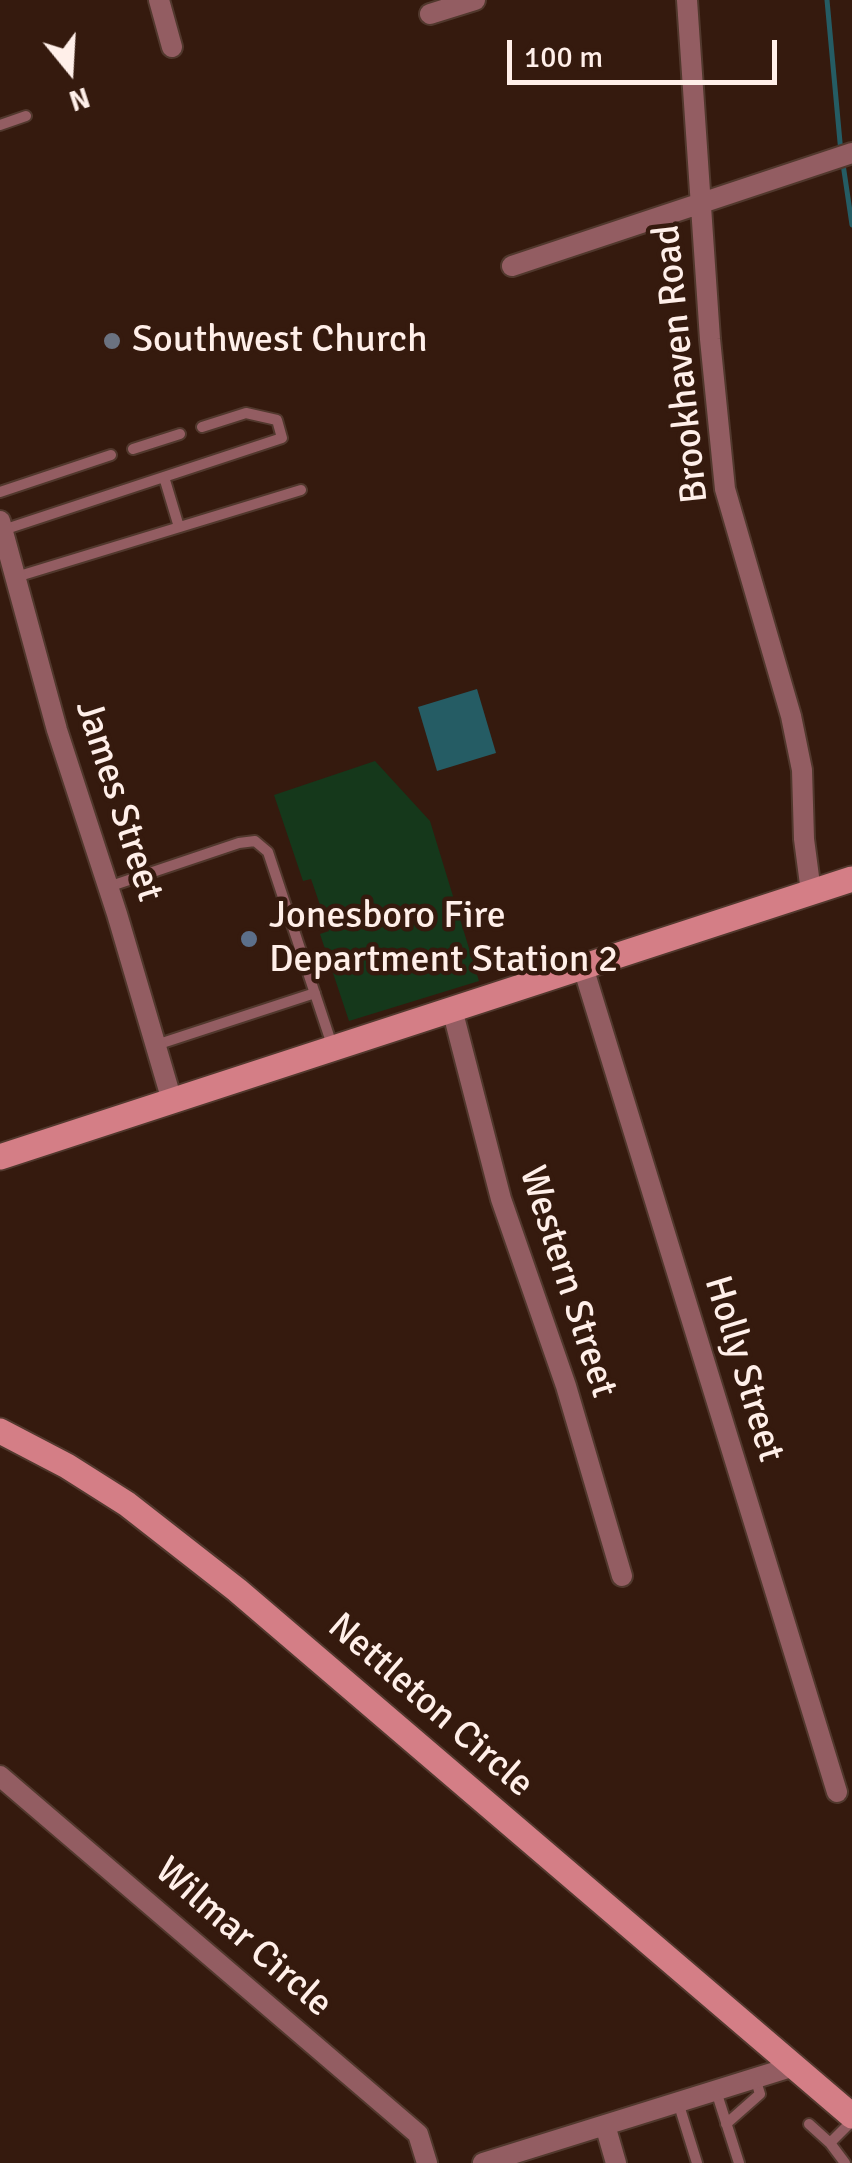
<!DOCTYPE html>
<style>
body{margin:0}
#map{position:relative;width:852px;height:2163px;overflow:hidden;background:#351a0e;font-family:Signika,sans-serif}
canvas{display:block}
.north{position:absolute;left:20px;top:20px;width:100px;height:100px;-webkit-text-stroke:8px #351a0e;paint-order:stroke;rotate:162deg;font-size:28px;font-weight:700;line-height:40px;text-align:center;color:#ffefe9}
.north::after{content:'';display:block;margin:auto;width:35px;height:45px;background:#ffefe9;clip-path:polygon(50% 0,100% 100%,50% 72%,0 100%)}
.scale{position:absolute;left:507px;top:40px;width:270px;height:45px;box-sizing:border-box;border:5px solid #ffefe9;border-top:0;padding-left:12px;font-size:30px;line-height:35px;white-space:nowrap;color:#ffefe9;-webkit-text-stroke:8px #351a0e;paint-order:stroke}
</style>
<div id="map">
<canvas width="852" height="2163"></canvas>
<div class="north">N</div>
<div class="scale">100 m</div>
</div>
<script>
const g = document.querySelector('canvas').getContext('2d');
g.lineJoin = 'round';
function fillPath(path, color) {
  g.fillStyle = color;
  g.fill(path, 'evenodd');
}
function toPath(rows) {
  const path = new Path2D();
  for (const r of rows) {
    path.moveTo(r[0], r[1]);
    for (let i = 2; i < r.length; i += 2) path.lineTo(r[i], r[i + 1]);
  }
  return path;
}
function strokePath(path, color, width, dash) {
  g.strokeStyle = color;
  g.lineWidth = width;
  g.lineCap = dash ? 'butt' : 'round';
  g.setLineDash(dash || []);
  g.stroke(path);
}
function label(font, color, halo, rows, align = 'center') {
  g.font = font + ' Signika,sans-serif';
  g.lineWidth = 9;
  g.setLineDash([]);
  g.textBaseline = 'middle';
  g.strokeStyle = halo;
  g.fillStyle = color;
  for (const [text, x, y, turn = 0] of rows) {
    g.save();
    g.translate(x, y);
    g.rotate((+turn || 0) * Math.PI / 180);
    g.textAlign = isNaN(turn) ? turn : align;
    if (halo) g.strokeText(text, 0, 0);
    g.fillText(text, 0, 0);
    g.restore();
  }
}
fillPath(toPath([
 [375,761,430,821,479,981,349,1021,320,934,329,931,311,879,303,881,274,795]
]), '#15381b');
fillPath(toPath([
 [477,689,496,753,437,771,418,707]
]), '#255c64');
strokePath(toPath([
 [827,0,841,153],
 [843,164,852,225]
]), '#255c64', 5);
const lane = toPath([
 [0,125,26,116],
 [133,449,180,434],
 [164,477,179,527],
 [0,492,111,455],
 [3,530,282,438,277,420,246,413,202,427],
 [16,577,301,490],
 [108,887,239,843,255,841,268,852,333,1048],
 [156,1045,315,993],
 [716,2091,739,2163],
 [678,2102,697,2163],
 [726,2124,760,2094,755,2078],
 [809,2124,830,2143],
 [845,2163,830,2143,852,2121]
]);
const street = toPath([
 [159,0,172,47],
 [687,0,710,339,725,489,791,716,802,770,804,839,811,892],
 [430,14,475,0],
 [512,266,852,153],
 [0,521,57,730,117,914,172,1101],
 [583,967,837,1792],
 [452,1009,501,1199,566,1386,622,1576],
 [0,1776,418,2134,427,2163],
 [605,2125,616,2163],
 [483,2163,791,2067]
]);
const secondary = toPath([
 [0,1157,852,879],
 [0,1431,67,1466,127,1504,237,1590,852,2116]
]);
strokePath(lane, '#51382d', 14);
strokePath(street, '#51382d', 24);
strokePath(secondary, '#51382d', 29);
strokePath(lane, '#935d62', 10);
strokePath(street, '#935d62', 20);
strokePath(secondary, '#d47e86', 25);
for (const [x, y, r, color] of [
 [112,341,10,"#6b7280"],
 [249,939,10,"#5c6f8a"]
]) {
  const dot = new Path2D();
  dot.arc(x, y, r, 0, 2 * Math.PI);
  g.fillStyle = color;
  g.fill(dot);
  strokePath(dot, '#351a0e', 4);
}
label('38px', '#ffefe9', '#351a0e', [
 ["Southwest Church",132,341],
 ["Jonesboro Fire",269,917],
 ["Department Station 2",269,961]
], 'left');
label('38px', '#ffefe9', '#351a0e', [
 ["Brookhaven Road",682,364,-96],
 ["James Street",118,801,72],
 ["Western Street",567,1282,72],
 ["Holly Street",743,1369,73],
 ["Nettleton Circle",430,1706,41],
 ["Wilmar Circle",243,1938,41]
]);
</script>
